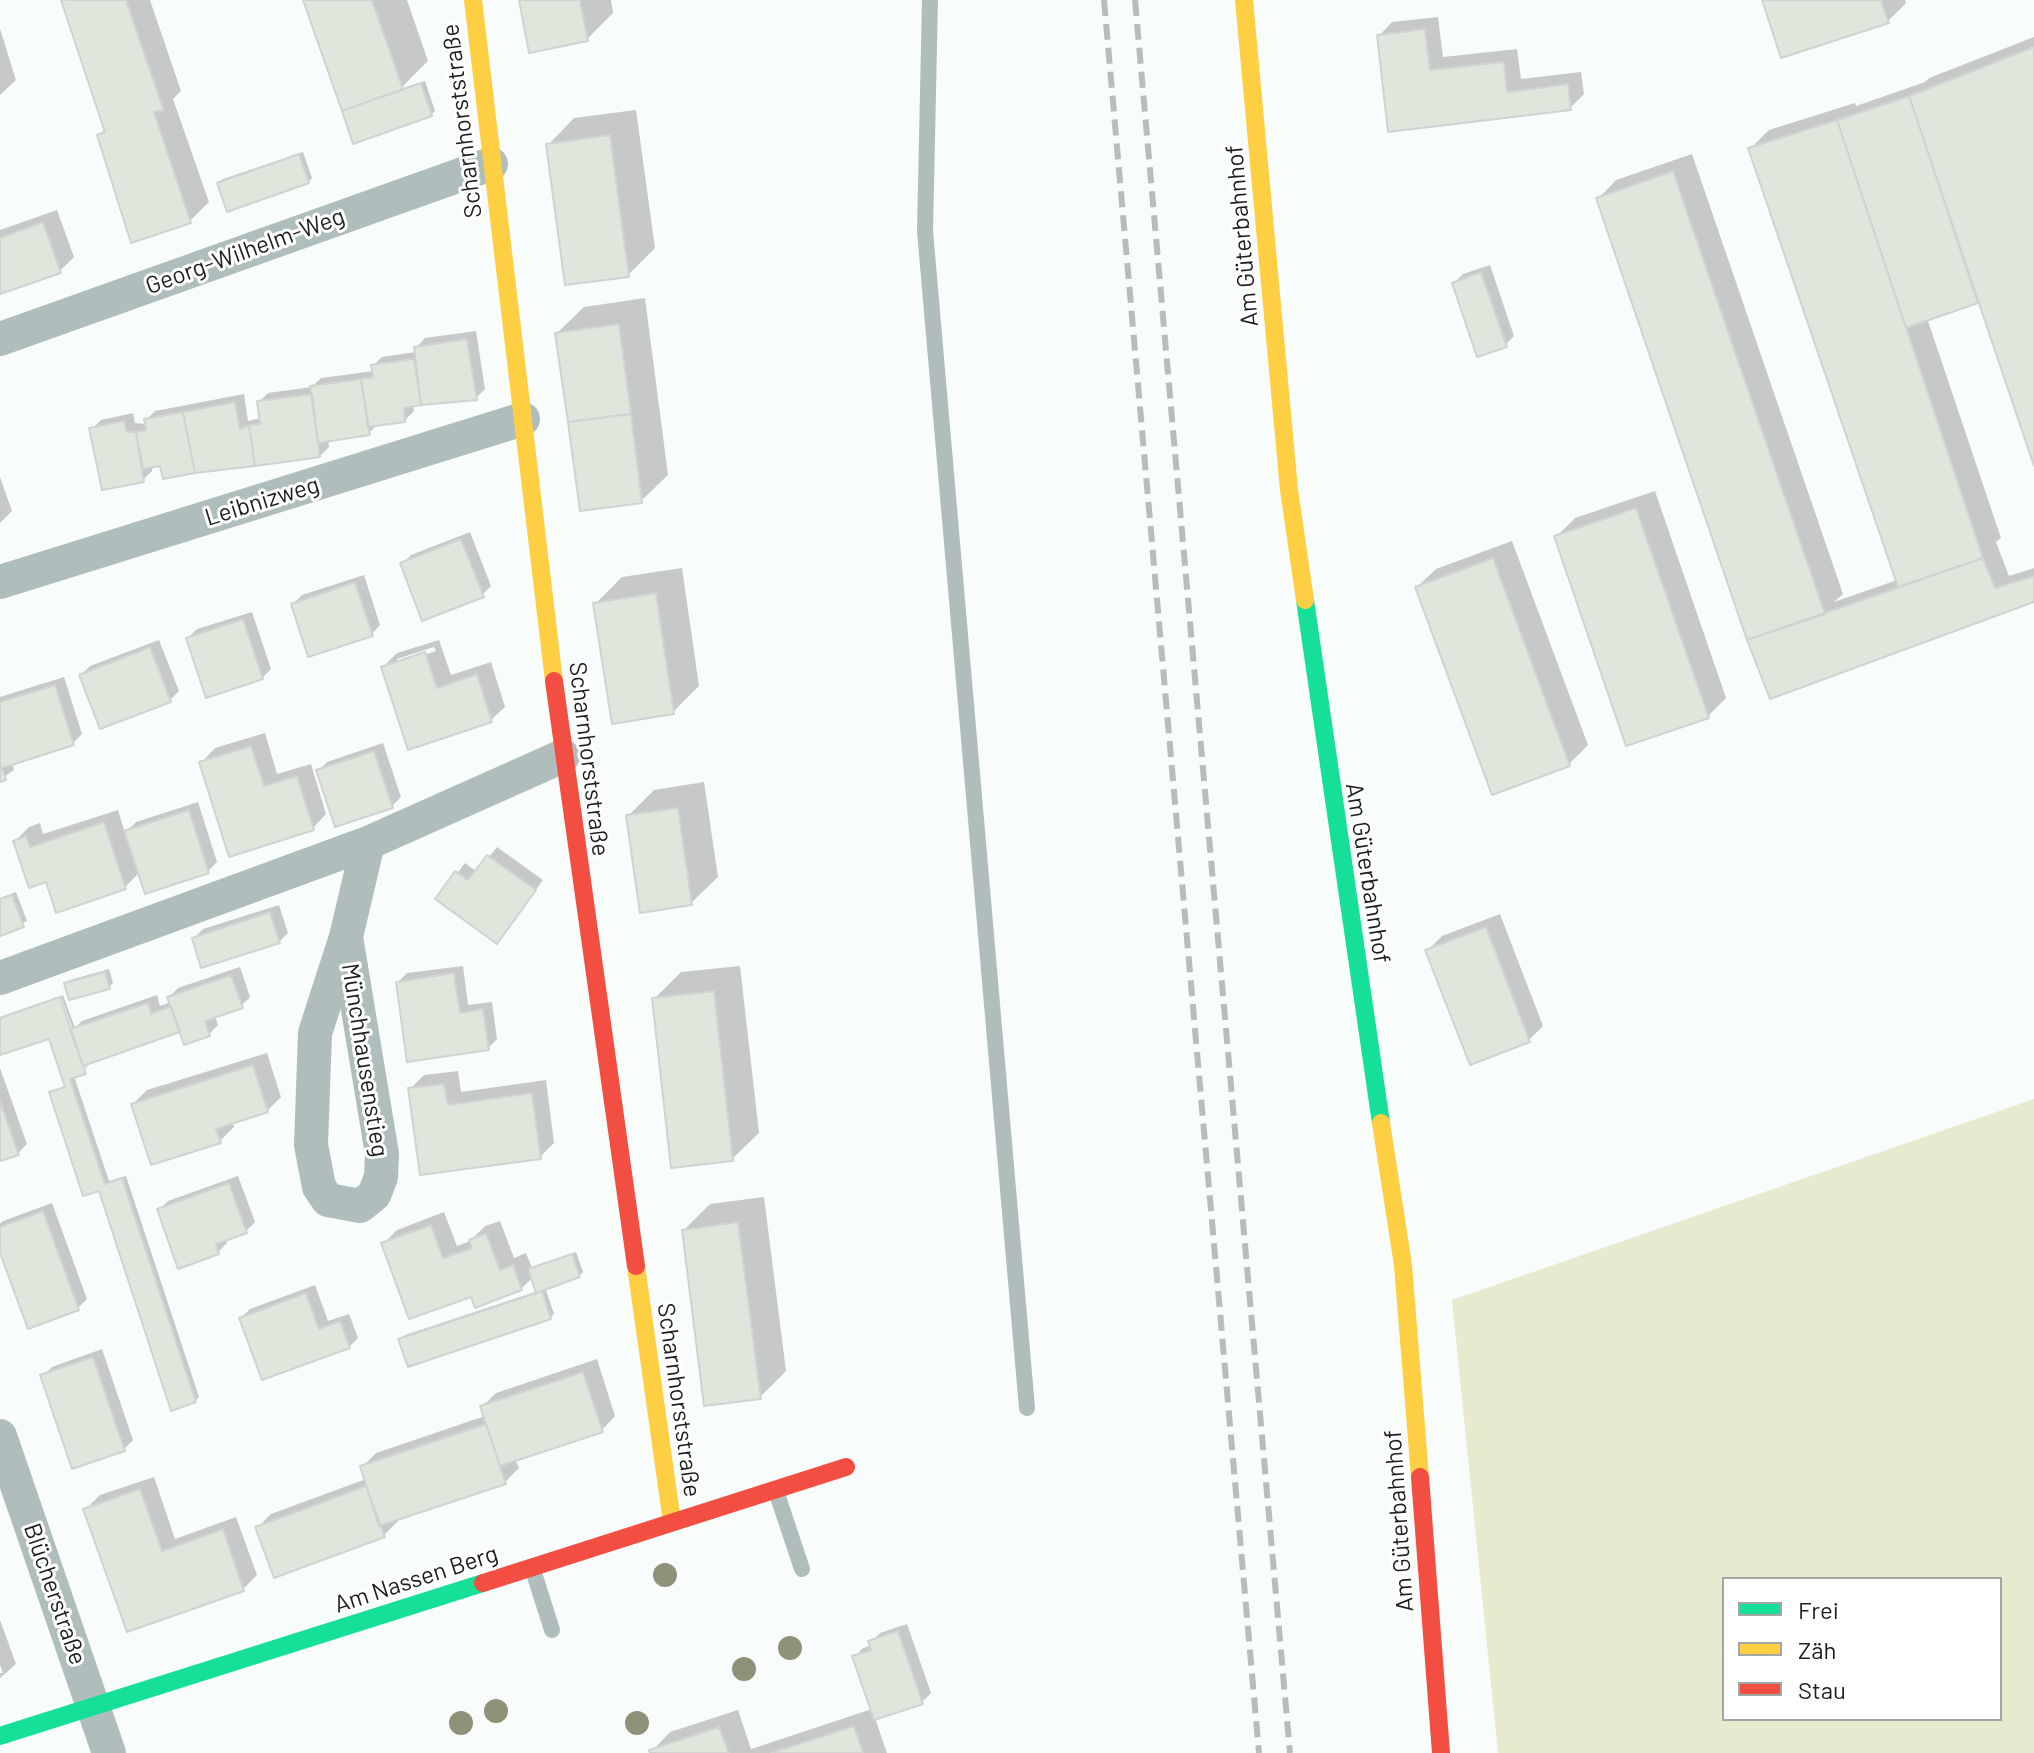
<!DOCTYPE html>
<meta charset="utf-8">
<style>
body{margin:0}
#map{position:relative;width:2034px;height:1753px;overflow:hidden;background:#f8fcfa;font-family:Barlow,sans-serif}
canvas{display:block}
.legend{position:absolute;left:1722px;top:1577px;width:280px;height:144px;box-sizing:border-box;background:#fff;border:2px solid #a4a5a5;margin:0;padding:10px 14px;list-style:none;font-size:24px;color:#1c1e1d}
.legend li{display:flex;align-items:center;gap:16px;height:40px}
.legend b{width:40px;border:2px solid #a4a5a5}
</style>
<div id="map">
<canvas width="2034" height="1753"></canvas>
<ul class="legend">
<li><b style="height:10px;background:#16e098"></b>Frei</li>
<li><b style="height:10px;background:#ffcf43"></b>Zäh</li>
<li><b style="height:10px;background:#f24e42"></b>Stau</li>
</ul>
</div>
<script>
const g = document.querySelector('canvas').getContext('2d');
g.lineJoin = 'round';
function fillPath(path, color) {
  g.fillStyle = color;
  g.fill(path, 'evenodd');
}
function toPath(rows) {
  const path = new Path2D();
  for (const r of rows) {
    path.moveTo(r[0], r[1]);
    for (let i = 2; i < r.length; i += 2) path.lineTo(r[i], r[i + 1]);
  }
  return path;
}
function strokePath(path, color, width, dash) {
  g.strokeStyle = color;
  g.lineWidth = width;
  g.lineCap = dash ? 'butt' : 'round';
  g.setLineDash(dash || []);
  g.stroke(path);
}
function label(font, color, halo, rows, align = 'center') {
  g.font = font + ' Barlow,sans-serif';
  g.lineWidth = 6;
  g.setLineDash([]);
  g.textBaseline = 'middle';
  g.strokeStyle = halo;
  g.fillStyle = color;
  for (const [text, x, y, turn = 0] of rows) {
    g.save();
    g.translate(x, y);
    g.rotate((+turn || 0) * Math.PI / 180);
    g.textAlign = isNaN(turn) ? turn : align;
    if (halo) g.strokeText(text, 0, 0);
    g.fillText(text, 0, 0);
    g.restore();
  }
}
fillPath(toPath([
 [2034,1099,2034,1753,1498,1753,1452,1300],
 [2000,1579,2000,1719,1724,1719,1724,1579]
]), '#e7eace');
fillPath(toPath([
 [63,0,150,0,181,91,173,99,209,202,190,221,133,240,99,136,106,128],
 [305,0,407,0,428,61,400,89,425,81,435,111,431,115,354,141],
 [521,0,611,0,613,13,587,39],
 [1764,0,1905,0,1906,3,1888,21],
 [1438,17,1443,57,1517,49,1521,79,1581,72,1584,94,1570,108,1390,130,1379,36,1392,22],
 [0,29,16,80,0,95],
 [2034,37,2034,459,1980,299,1927,318,2001,538,1996,542,2009,576,2034,568,2034,599,1771,697,1598,199,1616,180,1692,154,1843,594,1834,602,1897,580,1751,148,1769,130,1855,103,1856,106,1925,82,1929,78],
 [636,110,655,248,628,275,548,145,574,118],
 [303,152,312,178,308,182,219,183,223,179],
 [57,210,74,257,60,271,0,292,0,230],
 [1490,265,1514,336,1505,345,1454,283,1463,274],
 [645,298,668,475,641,501,557,333,584,307],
 [476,331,485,389,476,398,413,405,414,411,405,420,378,424,369,433,328,440,329,447,320,456,162,464,152,466,152,471,143,480,92,429,101,420,133,413,135,423,147,424,146,420,155,411,244,394,248,421,261,418,259,402,268,393,312,387,321,378,374,371,373,366,382,357,416,352,416,348,425,338],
 [0,477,12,511,0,523],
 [1655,491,1726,698,1708,716,1556,537,1575,518],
 [470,532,491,586,482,595,402,564,411,555],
 [1512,541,1588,745,1569,764,1494,792,1417,587,1436,569],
 [682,568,699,686,673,712,595,604,622,577],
 [364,575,380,625,372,634,293,604,302,595],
 [252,612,271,669,262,678,188,638,197,629],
 [159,640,179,691,170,700,81,675,90,666],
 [439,640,451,675,491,662,505,707,491,720,383,667,397,653],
 [434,647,436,651,397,664,397,659],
 [64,677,82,734,73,743,12,762,14,770,0,780,0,697],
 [265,733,277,774,311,764,326,814,313,828,202,762,215,748],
 [383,743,401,797,392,806,318,771,327,762],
 [704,782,718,877,691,903,628,816,654,790],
 [198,802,217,862,208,871,140,872,125,887,47,880,15,841,29,827,40,823,43,834,118,810,125,833,136,822],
 [497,847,543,880,505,932,438,899,465,863,477,872],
 [16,892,27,921,0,934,0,898],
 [279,905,288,933,279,942,194,938,203,929],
 [1500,914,1543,1026,1529,1040,1428,950,1442,936],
 [463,966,468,1005,492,1002,497,1039,488,1048,398,982,407,973],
 [740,966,759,1133,732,1159,654,999,681,972],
 [240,967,250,997,241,1006,215,1016,218,1025,209,1034,181,1029,87,1063,87,1070,61,996,63,995,75,1028,82,1021,157,995,160,1006,171,1002,169,997,178,988],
 [109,969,113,983,109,987,66,984,70,980],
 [57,997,83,1073,74,1076,109,1181,126,1176,199,1397,195,1401,100,1188,51,1093,67,1085,50,1037,0,1053,0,1017],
 [267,1053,281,1097,267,1111,232,1122,234,1127,220,1141,133,1104,147,1090],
 [0,1068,27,1144,18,1153,0,1159],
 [458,1071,461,1092,546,1080,554,1143,540,1157,410,1089,424,1075],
 [238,1176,255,1222,246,1231,225,1238,227,1243,218,1252,159,1210,168,1201],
 [764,1197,786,1371,760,1397,684,1230,710,1204],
 [52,1203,87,1299,78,1308,0,1247,0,1224,3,1221],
 [444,1212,457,1246,470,1241,485,1226,500,1221,514,1258,526,1253,532,1268,576,1252,583,1272,579,1276,545,1287,554,1314,550,1318,401,1339,405,1335,538,1291,533,1277,521,1289,472,1294,383,1244,397,1230],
 [315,1285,328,1321,349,1314,358,1338,349,1347,241,1318,250,1309],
 [102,1349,133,1440,124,1449,43,1376,52,1367],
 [597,1359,615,1416,602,1430,515,1459,519,1468,505,1482,397,1518,398,1521,384,1535,257,1528,271,1514,366,1479,362,1467,376,1453,485,1416,482,1407,496,1393],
 [154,1477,175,1539,236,1517,257,1575,243,1589,128,1629,86,1509,100,1495],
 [0,1620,16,1664,0,1678,0,1673,3,1673,0,1665],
 [907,1624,931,1693,922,1702,875,1718,887,1753,653,1753,652,1751,670,1732,738,1710,751,1749,872,1709,854,1657,863,1648,872,1645,871,1642,880,1633]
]), '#0003');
const building = toPath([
 [61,0,126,0,164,111,154,112,191,223,131,243,97,135,105,132,61,0],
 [303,0,372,0,403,89,342,111,303,0],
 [519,0,580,0,588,41,529,53,519,0],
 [1762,0,1881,0,1889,23,1781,58,1762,0],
 [1425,29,1430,70,1504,62,1507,92,1568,84,1571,110,1388,132,1377,35,1425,29],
 [2034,47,2034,466,1909,96,2034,47],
 [421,83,432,116,353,144,342,111,421,83],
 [1909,96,1978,303,1906,328,1837,120,1909,96],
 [1837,120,1983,558,1898,587,1748,148,1837,120],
 [610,135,629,277,565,285,546,144,610,135],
 [299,154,309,183,227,212,217,183,299,154],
 [1673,171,1825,614,1747,640,1596,198,1673,171],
 [43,222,61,273,0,294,0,238,43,222],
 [1481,272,1507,347,1477,357,1452,283,1481,272],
 [619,324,631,414,568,422,555,333,619,324],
 [467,339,477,400,421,405,414,347,467,339],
 [414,359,421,405,404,408,405,422,368,427,361,379,373,377,371,365,414,359],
 [361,379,370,435,318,443,310,386,361,379],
 [312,394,320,457,255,466,249,425,260,424,257,401,312,394],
 [235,402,240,429,249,425,255,466,195,473,183,412,235,402],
 [183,412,195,473,163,479,160,466,143,469,136,432,146,430,144,419,183,412],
 [631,414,642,503,580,511,568,422,631,414],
 [124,421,127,432,136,432,144,482,102,490,89,428,124,421],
 [1636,508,1709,718,1626,746,1554,536,1636,508],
 [461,539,484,597,422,621,400,563,461,539],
 [1493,558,1570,766,1492,795,1415,587,1493,558],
 [1983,558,1995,588,2034,576,2034,602,1770,699,1747,640,1983,558],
 [355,582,373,636,308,657,291,604,355,582],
 [656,593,674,714,612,724,593,603,656,593],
 [243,619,263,679,206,698,186,638,243,619],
 [150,647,171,702,100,729,79,675,150,647],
 [425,652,437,688,477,674,492,722,408,750,381,667,425,652],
 [55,685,74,745,2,768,6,780,0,782,0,702,55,685],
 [251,746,264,786,297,776,314,830,229,857,199,762,251,746],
 [374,751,393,808,335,827,316,770,374,751],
 [678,808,692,905,640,913,626,815,678,808],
 [189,810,209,873,145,894,124,831,189,810],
 [104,822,126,889,56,913,46,882,29,888,13,841,26,836,30,847,104,822],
 [487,855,536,890,497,944,435,899,455,871,468,880,487,855],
 [12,895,24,927,0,936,0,899,12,895],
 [270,912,280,943,201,968,192,938,270,912],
 [1486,927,1530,1042,1470,1065,1425,950,1486,927],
 [105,972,110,989,69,1000,64,983,105,972],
 [454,973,460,1013,483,1009,489,1050,407,1062,396,982,454,973],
 [231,975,243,1008,205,1021,210,1036,184,1045,167,997,231,975],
 [714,991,733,1161,671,1168,652,998,714,991],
 [60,997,86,1074,70,1079,105,1184,122,1178,196,1402,171,1411,99,1191,83,1196,49,1092,65,1087,49,1039,0,1055,0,1018,60,997],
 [148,1003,151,1014,171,1006,180,1032,83,1066,70,1029,148,1003],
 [253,1065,268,1112,216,1129,221,1143,151,1165,131,1104,253,1065],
 [444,1084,448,1105,532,1093,541,1159,420,1175,408,1088,444,1084],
 [0,1101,19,1155,0,1161,0,1101],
 [229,1183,247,1233,216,1244,219,1254,178,1269,157,1209,229,1183],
 [43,1211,79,1310,28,1329,0,1253,0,1227,43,1211],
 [738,1222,761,1399,704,1406,682,1230,738,1222],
 [431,1225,443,1258,472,1248,469,1240,486,1233,500,1270,513,1265,522,1290,475,1308,471,1297,409,1319,381,1243,431,1225],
 [572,1254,580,1277,536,1293,528,1269,572,1254],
 [542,1291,551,1319,408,1367,398,1339,542,1291],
 [306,1293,319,1329,340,1321,350,1348,262,1380,239,1318,306,1293],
 [93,1357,125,1451,72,1469,40,1375,93,1357],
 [583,1372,603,1432,500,1466,480,1406,583,1372],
 [486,1424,506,1484,379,1526,360,1466,486,1424],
 [366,1486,385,1537,274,1578,255,1527,366,1486],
 [140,1489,162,1551,223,1529,244,1591,127,1632,83,1509,140,1489],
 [898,1631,923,1704,874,1720,852,1656,871,1650,868,1641,898,1631],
 [854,1726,863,1753,771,1753,854,1726],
 [719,1727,729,1753,650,1753,649,1750,719,1727]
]);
fillPath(building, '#dfe6dc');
strokePath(building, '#d0d3d1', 2);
strokePath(toPath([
 [930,0,925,231,1027,1408],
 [776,1491,802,1569],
 [533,1570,552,1630]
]), '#afbebc', 16);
strokePath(toPath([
 [0,339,491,164],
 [0,582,523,419],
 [346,937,382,1154,381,1177,374,1195,360,1206,328,1200,319,1187,311,1145,315,1033,346,937,368,843],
 [0,978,368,843,563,756],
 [0,1436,109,1753]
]), '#afbebc', 34);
strokePath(toPath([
 [1305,600,1381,1123],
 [0,1736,483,1583]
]), '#16e098', 18);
strokePath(toPath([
 [473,0,554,681],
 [1244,0,1289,490,1305,600],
 [1381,1123,1403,1265,1420,1477],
 [636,1266,672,1522]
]), '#ffcf43', 18);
strokePath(toPath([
 [554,681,636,1266],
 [1420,1477,1441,1753],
 [483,1583,846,1467]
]), '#f24e42', 18);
strokePath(toPath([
 [1104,0,1259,1753],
 [1135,0,1290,1753]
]), '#b6bebd', 6, [16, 8]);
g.fillStyle = '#8f9179';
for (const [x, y] of [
 [665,1575],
 [790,1648],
 [744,1669],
 [496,1711],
 [461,1723],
 [637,1723]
]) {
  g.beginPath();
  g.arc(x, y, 12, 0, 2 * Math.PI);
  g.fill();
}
label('24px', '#1c1e1d', '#fff', [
 ["Scharnhorststraße",462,121,-97],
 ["Am Güterbahnhof",1242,236,-95],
 ["Georg-Wilhelm-Weg",245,251,-20],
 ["Leibnizweg",262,501,-17],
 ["Scharnhorststraße",589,759,83],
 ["Am Güterbahnhof",1368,873,81],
 ["Münchhausenstieg",365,1060,81],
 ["Scharnhorststraße",679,1400,82],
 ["Am Güterbahnhof",1399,1521,-94],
 ["Am Nassen Berg",416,1579,-18],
 ["Blücherstraße",55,1594,71]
]);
</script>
